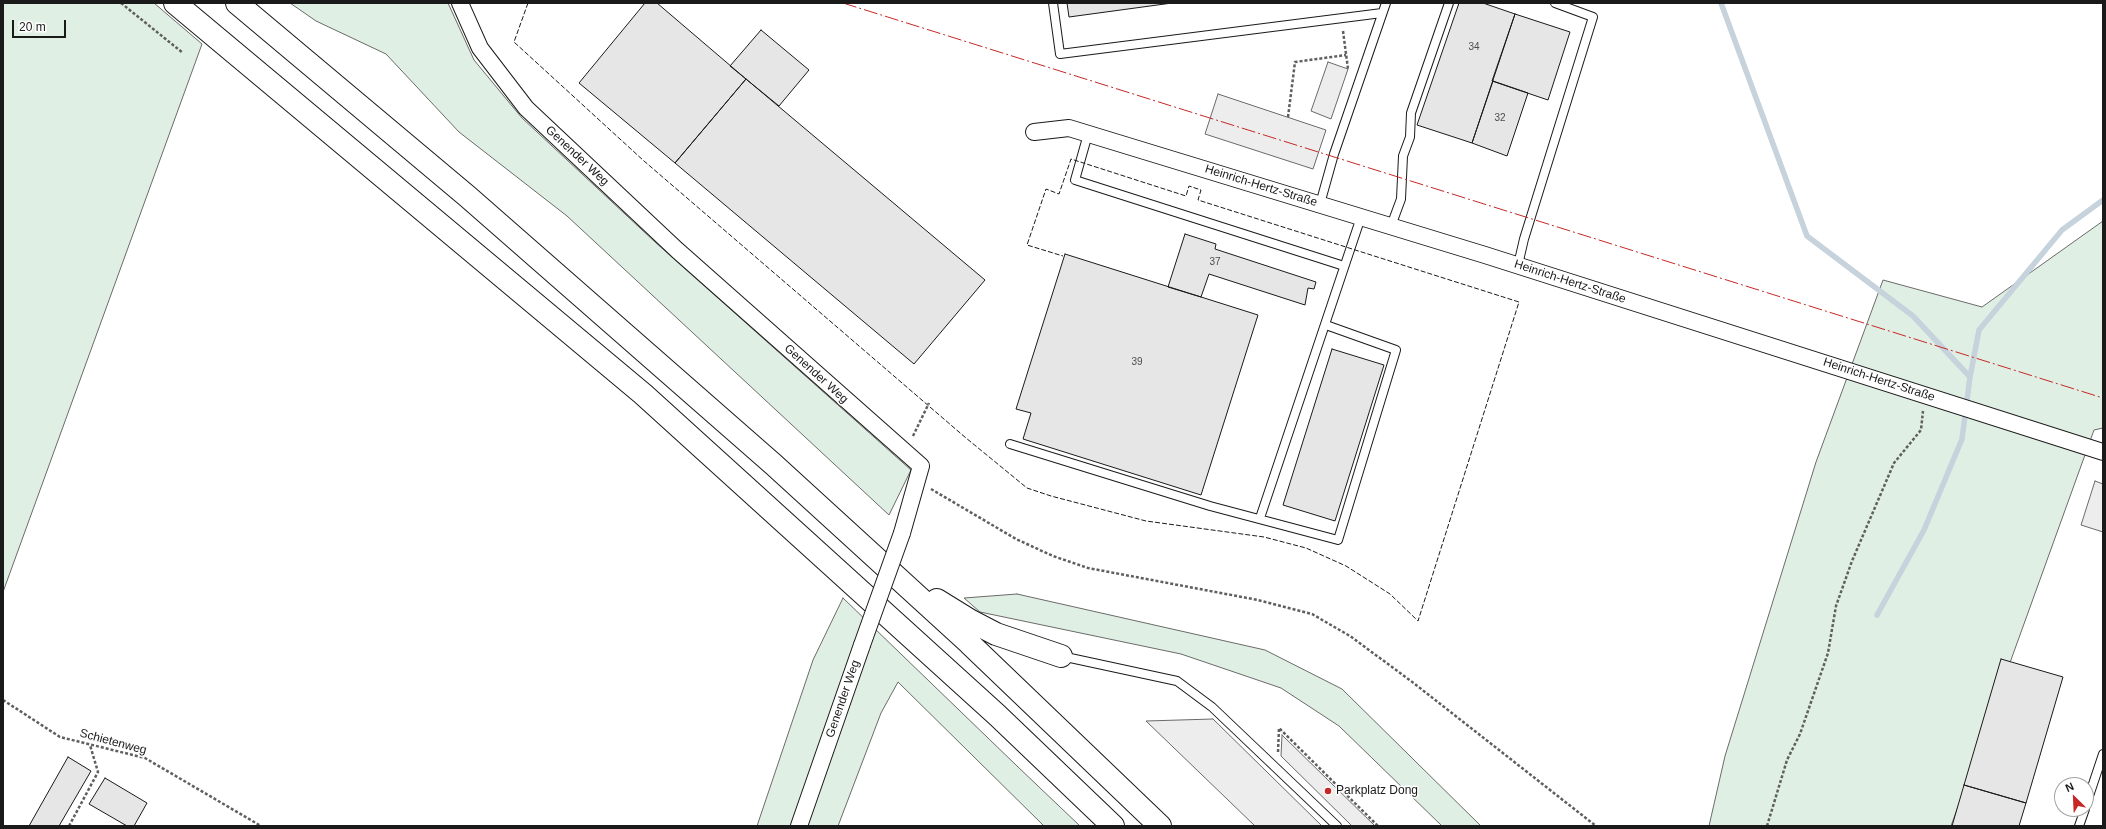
<!DOCTYPE html>
<meta charset="utf-8">
<style>
body{margin:0}
#map{position:relative;width:2106px;height:829px;overflow:hidden;background:#fff;font-family:Arial,sans-serif}
canvas{display:block}
.frame{position:absolute;inset:0;border:4px solid #1a1a1a;pointer-events:none}
.north{position:absolute;left:2054px;top:777px;width:40px;height:40px;box-sizing:border-box;background:#fff;border:1px solid #a3a3a3;border-radius:50%;rotate:336deg;font-size:11px;font-weight:700;line-height:16px;text-align:center;color:#1a1a1a}
.north::after{content:'';display:block;margin:auto;width:14px;height:18px;background:#c62828;clip-path:polygon(50% 0,100% 100%,50% 72%,0 100%)}
.scale{position:absolute;left:12px;top:20px;width:54px;height:18px;box-sizing:border-box;border:2px solid #1a1a1a;border-top:0;padding-left:5px;font-size:12px;line-height:14px;white-space:nowrap;color:#1a1a1a;-webkit-text-stroke:3px #fff;paint-order:stroke}
</style>
<div id="map">
<canvas width="2106" height="829"></canvas>
<div class="frame"></div>
<div class="north">N</div>
<div class="scale">20 m</div>
</div>
<script>
const g = document.querySelector('canvas').getContext('2d');
g.lineJoin = 'round';
function fillPath(path, color) {
  g.fillStyle = color;
  g.fill(path, 'evenodd');
}
function toPath(rows) {
  const path = new Path2D();
  for (const r of rows) {
    path.moveTo(r[0], r[1]);
    for (let i = 2; i < r.length; i += 2) path.lineTo(r[i], r[i + 1]);
  }
  return path;
}
function strokePath(path, color, width, dash) {
  g.strokeStyle = color;
  g.lineWidth = width;
  g.lineCap = dash ? 'butt' : 'round';
  g.setLineDash(dash || []);
  g.stroke(path);
}
function label(font, color, halo, rows, align = 'center') {
  g.font = font + ' Arial,sans-serif';
  g.lineWidth = 3;
  g.setLineDash([]);
  g.textBaseline = 'middle';
  g.strokeStyle = halo;
  g.fillStyle = color;
  for (const [text, x, y, turn = 0] of rows) {
    g.save();
    g.translate(x, y);
    g.rotate((+turn || 0) * Math.PI / 180);
    g.textAlign = isNaN(turn) ? turn : align;
    if (halo) g.strokeText(text, 0, 0);
    g.fillText(text, 0, 0);
    g.restore();
  }
}
const green = toPath([
 [3,3,154,3,202,44,3,592,3,3],
 [290,3,448,3,474,60,522,118,655,242,911,470,889,515,567,216,459,132,386,54,316,21,290,3],
 [2103,221,2103,428,2094,430,1951,826,1709,826,1725,756,1816,462,1883,280,1982,307,2103,221],
 [1017,594,1265,650,1342,689,1481,826,1442,826,1339,726,1281,688,1181,654,980,612,964,598,1017,594],
 [843,598,1017,766,1080,826,1044,826,898,682,881,713,838,826,757,826,813,660,843,598]
]);
fillPath(green, '#e0efe3');
strokePath(green, '#6a6a6a', 1);
const parking = toPath([
 [1328,62,1348,69,1331,119,1311,111,1328,62],
 [1218,94,1326,130,1313,169,1205,134,1218,94],
 [2095,481,2103,484,2103,532,2081,525,2095,481],
 [1213,719,1322,826,1255,826,1146,721,1213,719],
 [1282,735,1375,826,1352,826,1281,756,1282,735]
]);
fillPath(parking, '#ededed');
strokePath(parking, '#6a6a6a', 1);
strokePath(toPath([
 [1721,3,1807,236,1913,316,1970,377],
 [1877,615,1924,530,1962,439,1970,377,1979,330,2062,230,2103,200]
]), '#c6d2dc', 5.5);
const building = toPath([
 [645,3,657,3,746,79,675,163,579,83,645,3],
 [1067,3,1172,3,1069,17,1067,3],
 [1459,3,1483,3,1515,14,1472,143,1417,125,1459,3],
 [1515,14,1570,32,1548,100,1492,81,1515,14],
 [761,30,809,70,779,106,730,66,761,30],
 [746,79,985,280,914,364,675,163,746,79],
 [1493,81,1528,93,1507,156,1472,143,1493,81],
 [1185,234,1216,244,1215,249,1316,282,1314,289,1308,288,1305,305,1209,274,1201,297,1168,287,1185,234],
 [1065,254,1258,315,1201,495,1023,439,1031,413,1016,409,1065,254],
 [1332,349,1384,365,1335,521,1283,505,1332,349],
 [2001,659,2063,677,2026,803,1964,785,2001,659],
 [68,757,91,771,59,826,29,826,68,757],
 [105,778,147,803,134,826,127,826,89,804,105,778],
 [1964,785,2026,803,2019,826,1952,826,1964,785]
]);
fillPath(building, '#e6e6e6');
strokePath(building, '#1a1a1a', 1);
const service = toPath([
 [1053,3,1060,54,1382,13],
 [1088,134,1075,180,1344,266],
 [1320,204,1334,154,1386,3],
 [1391,226,1401,199,1403,156,1410,137,1411,113,1449,3],
 [1518,265,1524,239,1593,17,1555,3],
 [1010,444,1210,506,1338,540,1396,350,1326,325],
 [1260,518,1361,217],
 [1061,656,1177,681,1212,707,1337,826],
 [2086,805,2103,754],
 [2079,826,2085,809]
]);
const minor = toPath([
 [460,3,480,48,526,108,677,250,921,466,902,533],
 [1034,132,1069,128,1485,255,2103,452],
 [799,826,862,645]
]);
const motorway = toPath([
 [175,3,643,394,997,715,1113,826],
 [237,3,467,196,773,464,969,643,1160,826],
 [937,600,971,621,996,634,1061,656]
]);
strokePath(service, '#1a1a1a', 10);
strokePath(minor, '#1a1a1a', 18);
strokePath(motorway, '#1a1a1a', 24);
strokePath(toPath([
 [121,3,183,53],
 [1343,31,1348,69],
 [1288,117,1295,62,1346,55],
 [913,436,929,403],
 [931,489,1016,539,1053,556,1088,568,1258,600,1312,614,1350,636,1411,681,1596,826],
 [3,700,60,737,145,758,261,826],
 [1278,752,1279,728,1378,826],
 [69,826,98,772,90,745],
 [1767,826,1787,760,1800,734,1828,653,1836,606,1852,561,1894,463,1921,430,1923,411]
]), '#5f5f5f', 2.5, [3, 2]);
strokePath(service, '#fff', 8);
strokePath(minor, '#fff', 16);
strokePath(motorway, '#fff', 22);
const minorBridge = toPath([
 [862,645,902,533]
]);
strokePath(minorBridge, '#1a1a1a', 18, []);
strokePath(minorBridge, '#fff', 16);
strokePath(toPath([
 [528,3,514,42,644,161,966,438,1027,488,1051,496,1146,521,1264,537,1306,548,1346,566,1390,594,1418,621,1519,302,1198,200,1201,190,1189,186,1186,196,1071,159,1059,194,1046,189,1027,245,1063,256]
]), '#1a1a1a', 1, [5, 2]);
strokePath(toPath([
 [843,3,2103,398]
]), '#c62828', 1, [14, 3, 2, 3]);
for (const [x, y, r, color] of [
 [1328,791,4,"#c62828"]
]) {
  const dot = new Path2D();
  dot.arc(x, y, r, 0, 2 * Math.PI);
  g.fillStyle = color;
  g.fill(dot);
  strokePath(dot, '#fff', 1.5);
}
label('10px', '#4d4d4d', null, [
 ["34",1474,47],
 ["32",1500,118],
 ["37",1215,262],
 ["39",1137,362]
]);
label('12px', '#1a1a1a', '#fff', [
 ["Genender Weg",577,156,43],
 ["Heinrich-Hertz-Straße",1261,186,17],
 ["Heinrich-Hertz-Straße",1570,282,18],
 ["Genender Weg",816,374,42],
 ["Heinrich-Hertz-Straße",1879,380,18],
 ["Genender Weg",843,699,-71],
 ["Schietenweg",113,742,15]
]);
label('12px', '#1a1a1a', '#fff', [
 ["Parkplatz Dong",1336,791]
], 'left');
</script>
